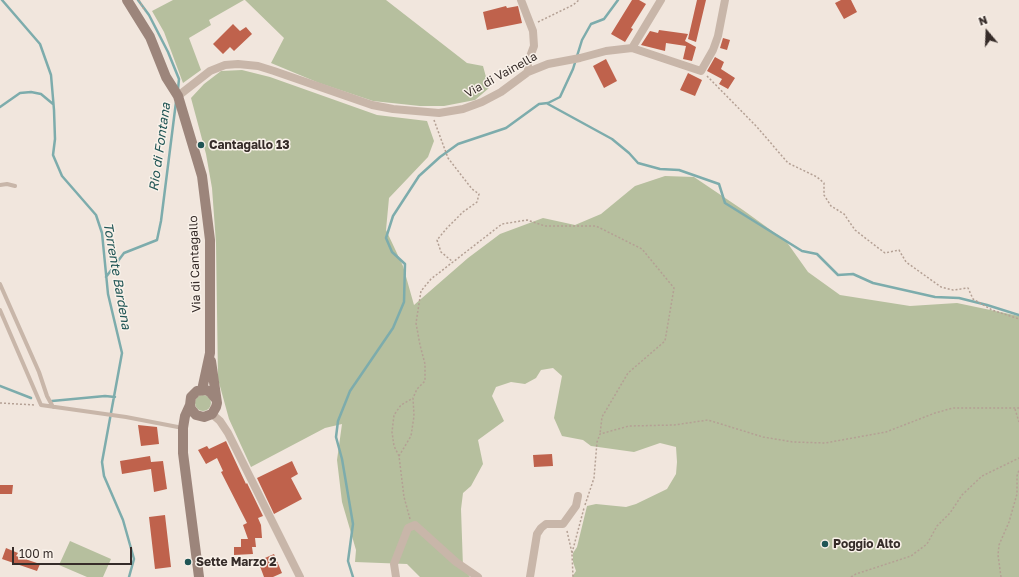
<!DOCTYPE html>
<style>
body{margin:0}
#map{position:relative;width:1019px;height:577px;overflow:hidden;background:#f1e6dd;font-family:"Golos Text",sans-serif}
canvas{display:block}
.north{position:absolute;left:967px;top:12px;width:40px;height:40px;-webkit-text-stroke:3px #f9f1e9;paint-order:stroke;rotate:341deg;font-size:11px;font-weight:700;line-height:16px;text-align:center;color:#362c29}
.north::after{content:'';display:block;margin:auto;width:14px;height:18px;background:#362c29;clip-path:polygon(50% 0,100% 100%,50% 72%,0 100%)}
.scale{position:absolute;left:12px;top:547px;width:120px;height:18px;box-sizing:border-box;border:2px solid #362c29;border-top:0;padding-left:5px;font-size:12px;line-height:14px;white-space:nowrap;color:#362c29;-webkit-text-stroke:3px #f9f1e9;paint-order:stroke}
</style>
<div id="map">
<canvas width="1019" height="577"></canvas>
<div class="north">N</div>
<div class="scale">100 m</div>
</div>
<script>
const g = document.querySelector('canvas').getContext('2d');
g.lineJoin = 'round';
function fillPath(path, color) {
  g.fillStyle = color;
  g.fill(path, 'evenodd');
}
function toPath(rows) {
  const path = new Path2D();
  for (const r of rows) {
    if (r.length === 3) {
      path.moveTo(r[0] + r[2], r[1]);
      path.arc(r[0], r[1], r[2], 0, 2 * Math.PI);
      continue;
    }
    path.moveTo(r[0], r[1]);
    for (let i = 2; i < r.length; i += 2) path.lineTo(r[i], r[i + 1]);
  }
  return path;
}
function strokePath(path, color, width, dash) {
  g.strokeStyle = color;
  g.lineWidth = width;
  g.lineCap = dash ? 'butt' : 'round';
  g.setLineDash(dash || []);
  g.stroke(path);
}
function label(font, color, halo, rows, align = 'center') {
  g.font = font + ' "Golos Text",sans-serif';
  g.lineWidth = 3;
  g.setLineDash([]);
  g.textBaseline = 'middle';
  g.strokeStyle = halo;
  g.fillStyle = color;
  for (const [text, x, y, turn = 0] of rows) {
    g.save();
    g.translate(x, y);
    g.rotate((+turn || 0) * Math.PI / 180);
    g.textAlign = isNaN(turn) ? turn : align;
    if (halo) g.strokeText(text, 0, 0);
    g.fillText(text, 0, 0);
    g.restore();
  }
}
fillPath(toPath([
 [173,0,244,0,209,20,211,25,189,38,201,70,183,83,164,32,152,11],
 [245,0,386,0,467,63,483,66,489,88,475,100,444,106,420,106,373,101,319,83,271,63,284,38],
 [242,70,270,77,377,115,427,121,434,141,428,157,389,198,386,230,403,266,414,305,468,258,500,234,543,218,575,225,601,214,635,186,665,176,694,177,743,210,786,241,808,272,840,295,910,306,957,303,1019,316,1019,577,572,577,576,571,573,562,573,553,577,547,587,506,596,504,626,507,636,504,667,489,676,474,677,462,676,447,660,443,634,452,591,446,583,440,562,436,554,418,562,376,553,368,541,370,536,378,525,384,511,382,496,387,492,396,504,421,478,440,483,464,471,486,463,493,461,509,463,567,470,577,420,577,407,564,355,562,356,550,342,502,337,460,342,424,325,428,251,467,229,419,218,379,216,243,212,188,206,154,191,98,204,84,221,71],
 [203,403,8],
 [70,541,111,559,103,577,87,577,59,565]
]), '#b6bf9e');
strokePath(toPath([
 [2,0,40,44,51,75,54,110,55,139,53,155,62,176,96,215,102,233,108,294,122,353,102,462,104,476,123,520,134,559,129,577],
 [138,0,149,15,168,52,179,79,178,89],
 [548,104,612,139,629,153,638,163,660,169,679,170,719,184,725,203,802,251,817,254,838,275,853,274,873,283,935,297,959,298,987,305,1019,315],
 [0,107,20,93,31,92,41,94,53,104],
 [106,277,124,253,157,240,161,221,176,102],
 [0,386,31,398],
 [52,401,105,396,115,397],
 [353,577,348,561,353,524,342,459,336,437,338,421,350,391,393,328,404,302,405,264,392,252,386,238,393,216,419,176,440,157,458,144,506,128,539,104,548,103,560,97,573,69,582,40,591,24,604,19,618,0]
]), '#7dacac', 2.5);
fillPath(toPath([
 [632,0,639,0,646,4,631,28,633,29,625,42,611,34],
 [697,0,706,0,696,42,688,39],
 [841,0,851,0,857,12,844,19,835,3],
 [506,6,507,8,518,6,522,23,487,30,483,12],
 [233,24,240,31,246,27,252,34,234,51,230,47,223,54,213,44],
 [659,30,688,34,685,41,696,47,692,61,683,59,686,46,666,43,665,51,641,45,650,31,658,33],
 [723,38,730,40,727,50,720,48],
 [715,57,724,62,721,69,735,78,728,89,719,84,722,79,707,71],
 [606,59,617,81,604,88,593,66],
 [688,73,702,80,695,96,680,90],
 [138,425,157,427,159,444,141,446],
 [226,441,246,484,247,483,263,516,258,518,261,525,262,538,255,538,256,547,252,547,253,554,234,555,234,547,241,547,241,539,248,539,243,525,247,523,221,472,223,471,217,458,206,464,198,450,207,446,209,449],
 [552,454,553,466,534,467,533,455],
 [150,456,151,462,163,461,167,489,154,492,151,469,122,474,120,461],
 [292,461,298,474,291,478,302,499,274,514,257,478],
 [0,485,13,485,12,494,0,494],
 [165,515,171,567,155,569,149,517],
 [6,548,18,553,16,556,40,564,37,571,2,559],
 [274,554,282,573,273,577,264,577,258,561]
]), '#bf624c');
strokePath(toPath([
 [139,0,145,11],
 [538,22,573,5,579,0],
 [707,76,757,127,788,163,817,177,824,183,824,195,831,206,844,214,855,230,873,244,885,253,899,250,906,262,941,287,953,290,968,288,973,299,992,310,1019,319],
 [434,120,448,158,472,189,479,194,477,202,463,212,447,228,437,240,441,252,453,262],
 [0,403,35,405],
 [1015,409,1019,422],
 [399,456,394,446,392,432,394,415,401,405,413,398],
 [585,505,594,478,597,442,600,434,629,426,674,425,708,420,763,437,793,442,825,443,886,432,935,413,953,408,1019,408],
 [410,519,404,497,399,456,411,436,414,416,413,398,417,389,425,381,425,364,420,345,416,323,421,291,431,279,502,224,527,220,545,226,596,226,642,249,674,288,665,341,628,373,602,417,600,434],
 [567,531,572,553,573,577],
 [572,553,584,508],
 [851,577,856,574,911,556,927,544,937,526,950,513,962,495,982,476,1019,458],
 [1001,577,998,555,999,545,1009,522,1017,494,1017,476,1019,470]
]), '#b4a094', 1.5, [2, 2]);
strokePath(toPath([
 [0,185,7,184,15,186],
 [0,284,39,372,47,396,53,407],
 [0,310,41,405,126,417,183,428]
]), '#c8b6a9', 4);
strokePath(toPath([
 [521,0,533,31,534,46,528,62,528,72],
 [632,48,661,0],
 [178,96,210,71,225,65,238,64,258,66,274,71,372,105,393,109,439,113,463,109,482,102,501,92,528,72,548,64,580,58,606,51,632,48,701,71,713,50,718,36,725,0],
 [212,414,220,421,228,433,300,577],
 [396,577,394,564,408,528,415,525,456,562,478,577],
 [530,577,537,534,541,528,546,524,563,524,576,506,578,496]
]), '#c8b6a9', 8);
strokePath(toPath([
 [127,0,150,37,166,77,178,96,202,176,210,240,210,353,202,390],
 [211,361,217,403,216,407,212,414,204,417,196,415,191,409,190,405,191,397,197,391,206,390,210,392,216,399],
 [190,405,185,416,183,428,183,453,199,577]
]), '#9c857b', 10);
for (const [x, y, r, color] of [
 [201,145,4,"#205555"],
 [825,544,4,"#205555"],
 [188,562,4,"#205555"]
]) {
  const dot = new Path2D();
  dot.arc(x, y, r, 0, 2 * Math.PI);
  g.fillStyle = color;
  g.fill(dot);
  strokePath(dot, '#f9f1e9', 1.5);
}
label('12px', '#362c29', '#f9f1e9', [
 ["Via di Vainella",501,75,-29],
 ["Via di Cantagallo",195,264,-92]
]);
label('bold 12px', '#362c29', '#f9f1e9', [
 ["Cantagallo 13",209,145],
 ["Poggio Alto",833,544],
 ["Sette Marzo 2",196,562]
], 'left');
label('italic 13px', '#205555', '#f9f1e9', [
 ["Rio di Fontana",160,147,-82],
 ["Torrente Bardena",117,276,80]
]);
</script>
